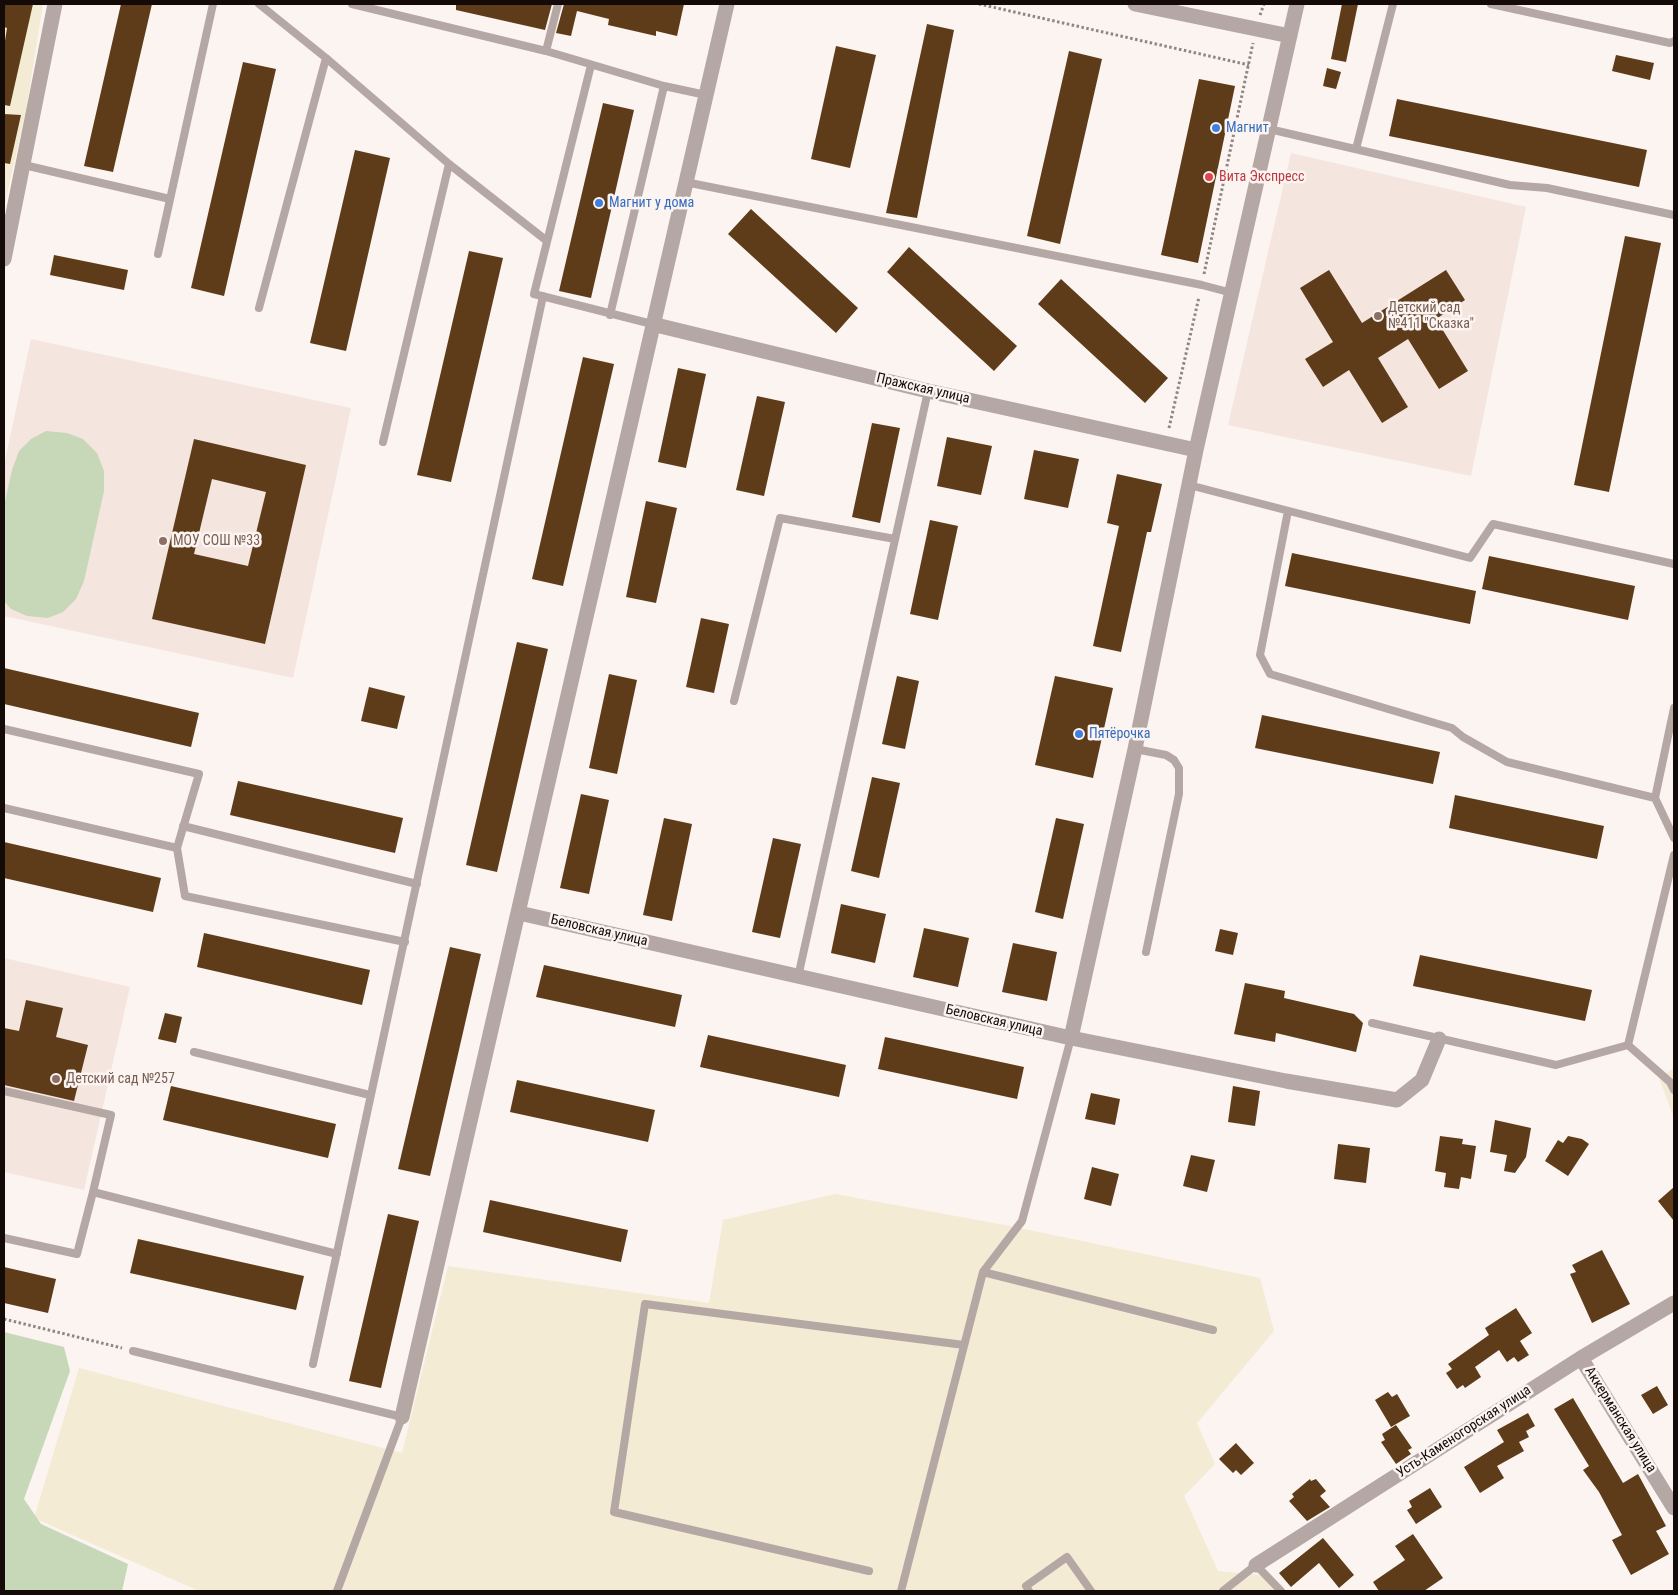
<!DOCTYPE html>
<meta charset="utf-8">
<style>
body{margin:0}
#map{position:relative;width:1678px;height:1595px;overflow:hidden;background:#fbf4f1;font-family:"Roboto Condensed",sans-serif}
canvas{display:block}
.frame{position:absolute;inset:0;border:5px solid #140a07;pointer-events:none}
</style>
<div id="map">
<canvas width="1678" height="1595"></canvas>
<div class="frame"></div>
</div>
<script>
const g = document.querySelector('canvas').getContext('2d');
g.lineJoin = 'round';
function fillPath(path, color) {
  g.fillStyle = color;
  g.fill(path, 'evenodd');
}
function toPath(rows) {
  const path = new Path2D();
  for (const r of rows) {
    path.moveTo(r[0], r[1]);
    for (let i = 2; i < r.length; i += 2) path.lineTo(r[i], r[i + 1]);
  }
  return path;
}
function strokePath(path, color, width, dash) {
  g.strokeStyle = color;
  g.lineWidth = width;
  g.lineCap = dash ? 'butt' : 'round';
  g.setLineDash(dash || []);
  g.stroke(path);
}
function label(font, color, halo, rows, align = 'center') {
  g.font = font + ' "Roboto Condensed",sans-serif';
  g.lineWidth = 5;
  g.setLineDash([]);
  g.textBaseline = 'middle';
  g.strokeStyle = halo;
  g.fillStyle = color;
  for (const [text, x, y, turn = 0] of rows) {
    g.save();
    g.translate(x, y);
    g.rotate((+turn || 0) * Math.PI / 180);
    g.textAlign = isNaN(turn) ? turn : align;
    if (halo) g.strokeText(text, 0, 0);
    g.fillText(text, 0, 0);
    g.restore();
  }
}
fillPath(toPath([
 [1291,153,1526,207,1471,476,1228,425],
 [31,339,351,408,293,678,4,616,4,465],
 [4,958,130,987,84,1190,4,1172]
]), '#f4e5df');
fillPath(toPath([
 [4,4,43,4,26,110,4,208],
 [1674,1068,1674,1118,1659,1078],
 [835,1194,1005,1225,1260,1278,1274,1331,1197,1423,1215,1464,1184,1496,1218,1571,1262,1575,1276,1591,199,1591,34,1518,79,1368,402,1453,448,1266,709,1303,723,1220]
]), '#f4ebd5');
fillPath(toPath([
 [46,431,67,433,83,439,97,453,104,471,104,491,84,581,76,599,63,612,48,618,27,616,11,609,4,601,4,506,12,470,19,451,31,439],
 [4,1332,64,1347,70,1371,24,1499,41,1524,128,1564,122,1591,4,1591]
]), '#c6d8b7');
fillPath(toPath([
 [4,4,33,4,10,106,4,105,4,47,7,28,4,27],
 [121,4,152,4,113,172,84,166],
 [456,4,552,4,545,30,456,10],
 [564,4,684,4,677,36,656,31,656,36,608,25,609,19,577,11,571,36,556,33],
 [1342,4,1358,4,1346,62,1331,59],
 [927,24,954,30,917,218,886,213],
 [836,46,876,55,850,168,811,159],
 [1069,51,1102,59,1060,244,1027,236],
 [1616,55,1654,63,1650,80,1612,71],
 [243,62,276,69,224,296,191,288],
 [1327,68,1341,72,1336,89,1323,86],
 [1199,79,1235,86,1198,263,1161,255],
 [1397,99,1647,150,1639,187,1389,136],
 [603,103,634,110,591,298,559,291],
 [4,114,21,115,10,164,4,163],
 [355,150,390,158,346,351,310,343],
 [751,209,858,308,836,333,728,234],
 [1625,236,1661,243,1609,492,1574,485],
 [909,247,1017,346,994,371,887,272],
 [469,251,503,258,451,482,417,475],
 [54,255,128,270,124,290,50,275],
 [1329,270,1362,323,1446,270,1465,300,1436,319,1468,371,1439,389,1408,339,1378,358,1408,407,1382,423,1349,370,1323,387,1305,359,1333,342,1300,288],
 [1061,279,1168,378,1145,403,1038,304],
 [583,357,614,364,563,586,532,579],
 [678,368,706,374,686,468,658,462],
 [757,396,785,402,764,496,736,490],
 [872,423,900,428,880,523,852,517],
 [947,437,992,446,981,495,937,486],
 [194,439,306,465,265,644,152,619],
 [212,479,266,492,248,566,194,554],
 [1034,450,1079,459,1068,508,1024,499],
 [1117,474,1162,484,1151,532,1147,532,1121,652,1093,646,1119,526,1107,523],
 [646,501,677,508,656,603,626,597],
 [930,520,958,526,938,620,910,614],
 [1292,553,1476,591,1470,624,1285,586],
 [1489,556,1635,586,1628,620,1482,589],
 [701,618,729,624,714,693,686,687],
 [517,642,548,649,497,872,466,865],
 [4,668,199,713,191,747,4,704],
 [609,674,637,680,617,774,589,768],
 [897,676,919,681,905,749,882,744],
 [1055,676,1113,688,1093,778,1035,765],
 [369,687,405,696,397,729,361,721],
 [1262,715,1440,752,1433,784,1255,748],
 [872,777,900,783,879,878,851,871],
 [238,781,403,818,395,853,230,815],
 [581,794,609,800,589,894,560,888],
 [1455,795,1604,826,1597,859,1449,828],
 [664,818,692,824,672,921,643,915],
 [1056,818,1084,824,1063,919,1035,912],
 [773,838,801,844,780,938,752,932],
 [4,842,161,878,153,912,4,878],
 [841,904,886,914,875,963,831,953],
 [924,928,969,938,958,987,913,977],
 [1220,929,1238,933,1233,955,1215,951],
 [204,933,370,970,362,1005,197,967],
 [1013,943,1057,952,1047,1001,1002,992],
 [450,947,481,954,430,1176,398,1169],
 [1420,955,1592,990,1585,1021,1413,986],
 [544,965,682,995,675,1027,536,997],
 [1245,983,1285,991,1284,998,1354,1014,1363,1023,1356,1052,1276,1033,1275,1042,1234,1034],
 [26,1000,63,1008,56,1037,88,1045,74,1101,4,1085,4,1028,19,1031],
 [165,1013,182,1017,176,1043,158,1039],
 [708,1035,846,1065,839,1097,700,1067],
 [885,1037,1024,1067,1017,1099,878,1069],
 [517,1080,655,1110,648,1142,510,1112],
 [171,1086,336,1124,328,1158,163,1120],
 [1233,1086,1260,1091,1255,1126,1228,1122],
 [1091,1093,1120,1099,1115,1125,1085,1119],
 [1495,1120,1531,1128,1526,1157,1515,1173,1504,1171,1507,1155,1490,1152],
 [1440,1136,1463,1139,1462,1144,1476,1146,1471,1179,1461,1177,1459,1189,1444,1187,1446,1173,1435,1171],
 [1568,1136,1582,1139,1589,1144,1568,1176,1545,1161,1558,1140,1563,1143],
 [1338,1144,1370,1148,1366,1183,1334,1179],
 [1191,1155,1215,1160,1207,1192,1183,1186],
 [1092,1167,1119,1174,1111,1206,1084,1199],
 [1674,1187,1674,1221,1658,1201],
 [490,1200,628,1230,621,1262,483,1232],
 [388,1214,419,1221,381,1388,349,1381],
 [138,1239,304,1276,296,1310,130,1273],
 [1602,1250,1630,1304,1592,1323,1570,1274,1576,1272,1572,1265],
 [4,1267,56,1279,48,1313,4,1303],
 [1516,1308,1532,1333,1520,1341,1529,1355,1518,1362,1514,1357,1507,1362,1499,1350,1475,1367,1481,1377,1465,1388,1463,1385,1457,1389,1446,1373,1452,1369,1448,1364,1489,1335,1485,1328],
 [1657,1386,1668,1405,1653,1414,1641,1395],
 [1388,1392,1392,1397,1397,1394,1410,1416,1391,1427,1375,1400],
 [1573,1398,1623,1483,1638,1474,1666,1526,1656,1531,1669,1554,1631,1575,1612,1540,1622,1535,1599,1492,1583,1470,1589,1466,1554,1409],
 [1528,1413,1535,1426,1526,1431,1529,1437,1519,1442,1524,1451,1497,1466,1504,1478,1480,1493,1464,1467,1504,1442,1497,1430],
 [1396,1425,1412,1448,1408,1450,1411,1454,1396,1464,1381,1442,1385,1440,1382,1434],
 [1236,1443,1254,1463,1241,1475,1236,1470,1233,1473,1219,1459],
 [1310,1479,1311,1481,1316,1479,1326,1491,1320,1496,1330,1507,1307,1521,1289,1501,1294,1497,1292,1494],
 [1430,1488,1442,1507,1416,1524,1407,1510,1412,1507,1409,1501],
 [1413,1534,1443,1578,1424,1591,1379,1591,1373,1582,1405,1560,1395,1546],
 [1323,1538,1354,1575,1339,1588,1319,1563,1291,1587,1279,1573]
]), '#5e3c19');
strokePath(toPath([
 [979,4,1249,65],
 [1260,15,1264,4],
 [1204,274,1253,43],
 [1169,428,1199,297],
 [4,1319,122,1348]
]), '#8e8683', 3, [2.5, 2.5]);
strokePath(toPath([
 [259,4,326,58,449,164,547,241],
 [352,4,546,51,664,86,706,95],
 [1491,4,1670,43,1674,41],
 [546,51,558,4],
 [591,65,534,294,652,324],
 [1269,129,1510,185,1547,188,1674,215],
 [1356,149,1393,4],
 [24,165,170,199],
 [685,182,1202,285,1232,293],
 [158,254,213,4],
 [259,308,326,58],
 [610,315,664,86],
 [383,442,449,164],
 [1189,485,1470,558,1493,524,1674,564],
 [1288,511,1260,655,1270,674,1452,728,1463,737,1507,762,1655,798],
 [734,701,780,518,895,539],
 [1674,708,1655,798,1674,838],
 [4,729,199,774,177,848,185,896,405,942],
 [1135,749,1166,755,1174,760,1179,768,1179,794,1146,952],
 [4,808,177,848],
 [183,826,417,884],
 [1674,855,1628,1045,1670,1082,1674,1090],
 [798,977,928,391],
 [1372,1023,1556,1065,1628,1045],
 [194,1052,370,1095],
 [4,1091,111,1115,93,1192],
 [4,1238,77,1254,93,1192,337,1254],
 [983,1272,1213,1330],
 [133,1351,402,1417,337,1591],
 [313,1364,543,296],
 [869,1571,614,1512,645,1304,964,1345],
 [901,1591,983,1272,1022,1221,1071,1038],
 [1029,1591,1026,1586,1067,1557,1091,1591],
 [1223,1591,1256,1565,1281,1591]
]), '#b5a7a3', 8);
strokePath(toPath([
 [1135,4,1290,36],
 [4,259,55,4],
 [652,324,928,391,1196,450],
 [519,913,1071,1038,1286,1081,1397,1100,1422,1080,1439,1039],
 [1071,1038,1135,749,1196,450,1297,4],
 [1581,1358,1674,1508],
 [402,1417,727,4],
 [1256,1565,1581,1358,1674,1303]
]), '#b5a7a3', 15);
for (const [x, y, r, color] of [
 [1216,128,5,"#3f7fe0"],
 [1209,177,5,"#e0444e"],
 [599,203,5,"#3f7fe0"],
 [1378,316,5,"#8d6e63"],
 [163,541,5,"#8d6e63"],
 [1079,734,5,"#3f7fe0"],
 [56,1079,5,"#8d6e63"]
]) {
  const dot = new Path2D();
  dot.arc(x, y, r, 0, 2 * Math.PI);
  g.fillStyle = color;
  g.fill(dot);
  strokePath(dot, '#fbf4f1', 2);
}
label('14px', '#366cbe', '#fbf4f1', [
 ["Магнит",1226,128],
 ["Магнит у дома",609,203],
 ["Пятёрочка",1089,734]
], 'left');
label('14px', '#be3a42', '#fbf4f1', [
 ["Вита Экспресс",1219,177]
], 'left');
label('14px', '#785e54', '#fbf4f1', [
 ["Детский сад",1388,308],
 ["№411 \"Сказка\"",1388,324],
 ["МОУ СОШ №33",173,541],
 ["Детский сад №257",66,1079]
], 'left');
label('14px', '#140a07', '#fbf4f1', [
 ["Пражская улица",923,389,13],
 ["Беловская улица",599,931,13],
 ["Беловская улица",994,1021,13],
 ["Аккерманская улица",1620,1420,58],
 ["Усть-Каменогорская улица",1464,1432,-33]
]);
</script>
